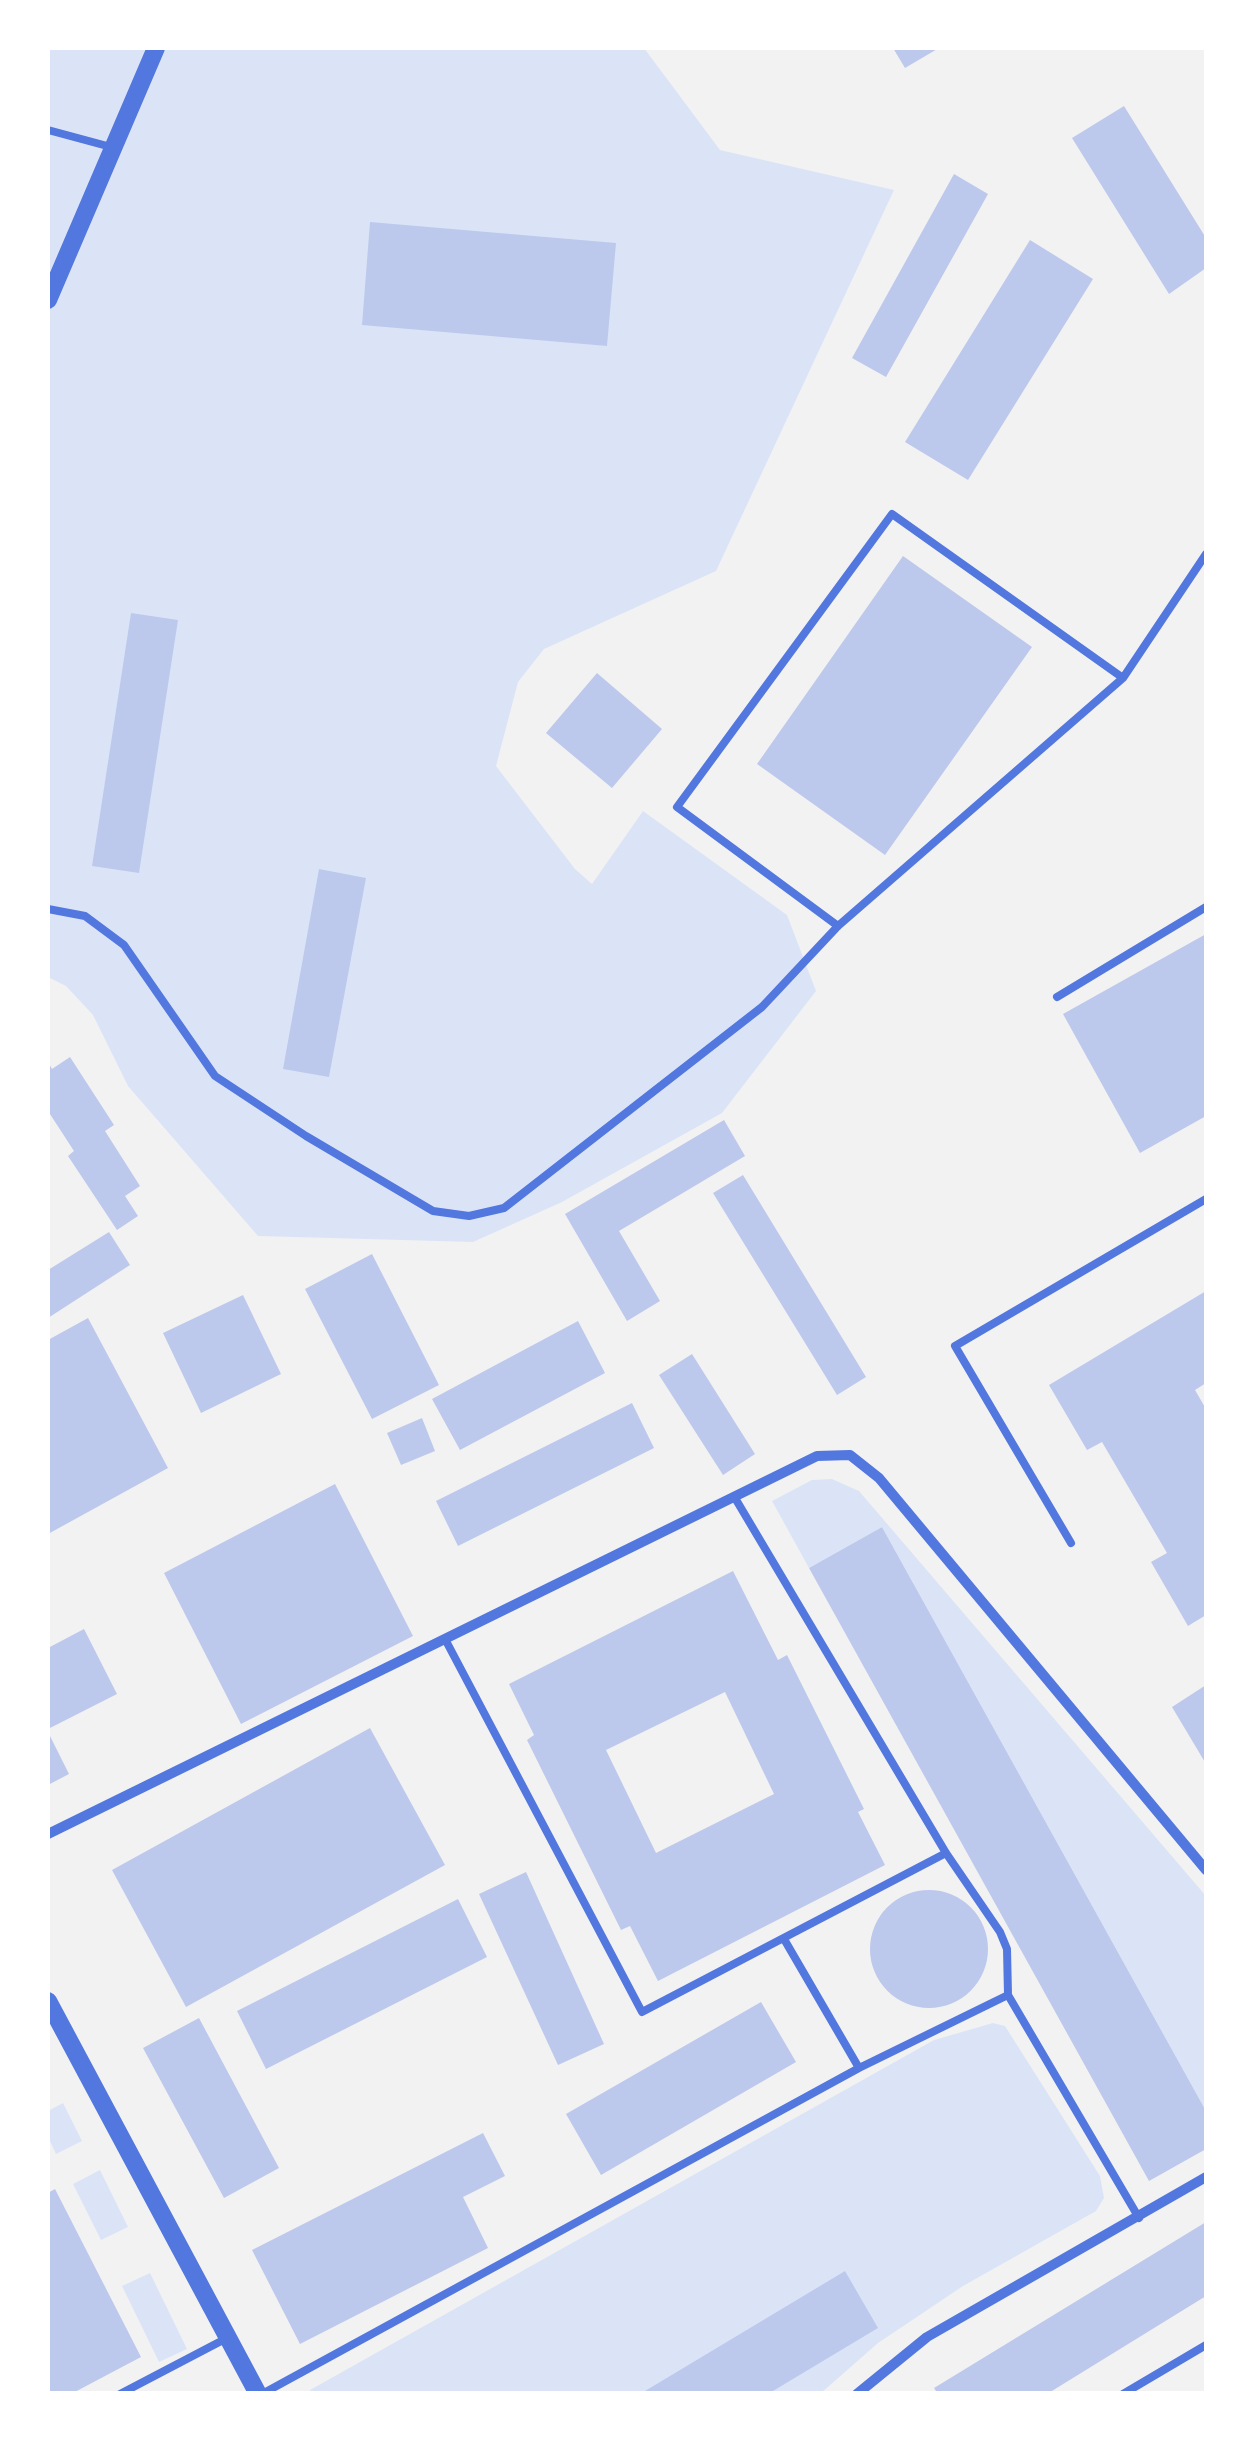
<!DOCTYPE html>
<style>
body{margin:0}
#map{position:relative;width:1254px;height:2441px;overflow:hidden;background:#f2f2f2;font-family:Overpass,sans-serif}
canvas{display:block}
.frame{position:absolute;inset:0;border:50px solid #fff;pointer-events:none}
</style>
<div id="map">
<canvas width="1254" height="2441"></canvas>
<div class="frame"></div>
</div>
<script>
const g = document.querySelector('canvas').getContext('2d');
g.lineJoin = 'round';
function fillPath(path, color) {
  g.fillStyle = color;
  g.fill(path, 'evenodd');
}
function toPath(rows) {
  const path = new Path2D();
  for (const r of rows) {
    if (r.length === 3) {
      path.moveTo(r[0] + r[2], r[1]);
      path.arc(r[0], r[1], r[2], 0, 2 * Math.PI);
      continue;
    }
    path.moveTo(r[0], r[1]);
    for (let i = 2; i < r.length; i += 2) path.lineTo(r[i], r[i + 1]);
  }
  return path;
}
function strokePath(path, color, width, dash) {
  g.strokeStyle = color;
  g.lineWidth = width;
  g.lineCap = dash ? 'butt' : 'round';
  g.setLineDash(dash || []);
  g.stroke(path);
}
fillPath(toPath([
 [48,48,644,48,720,150,894,190,716,571,544,649,518,682,496,766,575,869,592,884,643,811,787,915,816,991,722,1113,562,1202,473,1242,258,1236,128,1086,93,1015,66,986,48,977],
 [832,1479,859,1491,1206,1896,1206,2111,882,1527,809,1568,772,1501,812,1480],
 [993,2023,1005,2026,1100,2176,1104,2198,1096,2211,963,2286,878,2343,821,2393,312,2394,310,2390,934,2040],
 [63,2103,82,2141,56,2154,48,2137,48,2111],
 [100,2170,128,2227,101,2240,73,2184],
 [150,2273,187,2349,159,2362,122,2286]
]), '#dbe4f7');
fillPath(toPath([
 [893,48,939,48,905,68],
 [1124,106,1206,238,1206,268,1169,294,1072,138],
 [954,174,988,194,886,377,852,358],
 [370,222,616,243,607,346,362,325],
 [1030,240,1093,279,968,480,905,442],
 [903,556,1032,647,885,855,757,764],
 [131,613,178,620,139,873,92,866],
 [597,673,662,729,612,788,546,733],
 [319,869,366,878,329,1077,283,1069],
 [1206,934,1206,1116,1140,1153,1063,1014],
 [70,1057,114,1125,105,1131,140,1186,125,1196,138,1216,117,1230,68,1156,74,1151,48,1111,48,1062,52,1069],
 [724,1120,745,1156,619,1231,660,1301,627,1321,565,1214],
 [743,1175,866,1377,837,1395,713,1193],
 [109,1232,130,1265,48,1318,48,1270],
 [372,1254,439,1385,372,1419,305,1289],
 [1206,1291,1206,1383,1195,1390,1206,1409,1206,1615,1188,1626,1151,1562,1167,1553,1102,1442,1087,1450,1049,1385],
 [243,1295,281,1374,201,1413,163,1333],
 [88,1318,168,1468,48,1534,48,1340],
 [578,1321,605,1373,460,1450,432,1399],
 [692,1354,755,1454,723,1475,659,1375],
 [632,1403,654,1448,458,1546,436,1501],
 [422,1418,435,1451,401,1465,387,1433],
 [335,1484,413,1636,241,1724,164,1573],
 [882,1527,1206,2111,1206,2149,1149,2181,809,1568],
 [733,1571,778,1660,787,1655,864,1809,858,1812,885,1865,658,1981,630,1926,621,1930,527,1740,534,1735,509,1684],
 [725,1692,774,1794,656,1853,606,1750],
 [84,1629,117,1694,48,1729,48,1648],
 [1206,1685,1206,1764,1172,1707],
 [370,1728,445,1865,186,2007,112,1870],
 [48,1732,69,1774,48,1785],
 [526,1872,604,2044,558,2065,479,1894],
 [929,1949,59],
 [458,1899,487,1957,266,2069,237,2011],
 [761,2002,796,2062,601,2175,566,2114],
 [199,2018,279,2168,224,2198,143,2048],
 [483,2133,505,2176,463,2197,488,2248,300,2344,252,2250],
 [55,2189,141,2357,71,2394,48,2394,48,2193],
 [1206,2222,1206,2296,1047,2394,938,2394,934,2388],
 [845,2271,878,2328,768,2394,640,2394]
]), '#bdc9ec');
strokePath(toPath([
 [48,130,111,147],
 [48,909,85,916,124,945,215,1076,306,1136,433,1211,469,1216,504,1208,762,1007,838,926,1123,678,1206,554],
 [838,926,677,807,892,514,1123,678],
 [1057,997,1206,907],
 [735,1498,946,1853,1000,1932,1007,1949,1008,1995],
 [1071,1543,955,1346,1206,1199],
 [445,1639,642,2012,946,1853],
 [784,1939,859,2068],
 [120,2394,227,2338],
 [262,2394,859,2068,1008,1995,1139,2218],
 [1123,2394,1206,2345]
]), '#5277de', 8);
strokePath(toPath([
 [48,1834,817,1456,850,1455,879,1478,1206,1870],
 [857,2394,927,2337,1206,2177]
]), '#5277de', 10);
strokePath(toPath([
 [48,300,156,48],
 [48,2001,258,2394]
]), '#5277de', 18);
</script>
